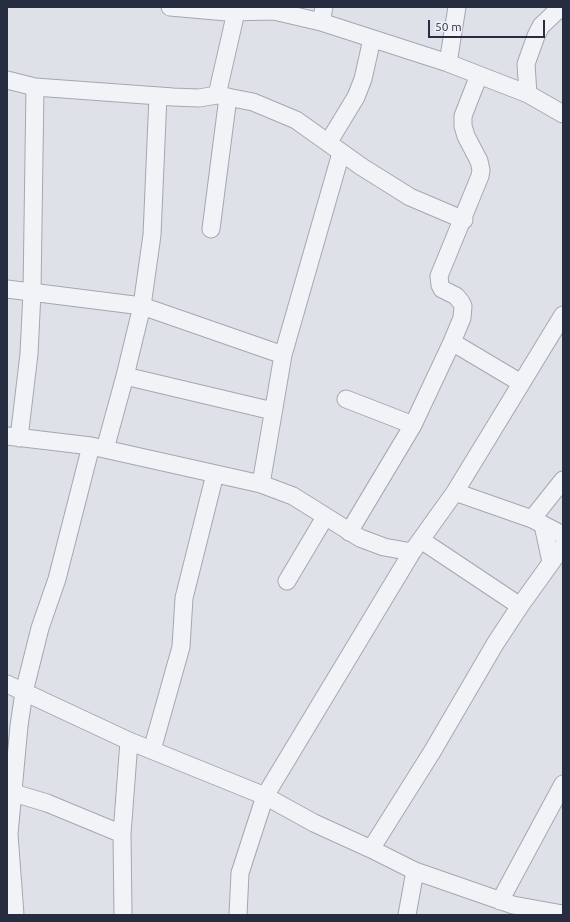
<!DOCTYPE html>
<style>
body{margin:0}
#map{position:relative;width:570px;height:922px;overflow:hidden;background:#dfe1e9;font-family:Ubuntu,sans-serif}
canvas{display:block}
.frame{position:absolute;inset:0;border:8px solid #272d40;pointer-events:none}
.scale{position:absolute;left:428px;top:20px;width:117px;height:18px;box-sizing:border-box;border:2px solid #272d40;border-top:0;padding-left:5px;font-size:12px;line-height:14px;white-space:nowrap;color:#272d40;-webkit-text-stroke:3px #eef1f6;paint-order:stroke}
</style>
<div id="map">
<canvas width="570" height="922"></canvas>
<div class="frame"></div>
<div class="scale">50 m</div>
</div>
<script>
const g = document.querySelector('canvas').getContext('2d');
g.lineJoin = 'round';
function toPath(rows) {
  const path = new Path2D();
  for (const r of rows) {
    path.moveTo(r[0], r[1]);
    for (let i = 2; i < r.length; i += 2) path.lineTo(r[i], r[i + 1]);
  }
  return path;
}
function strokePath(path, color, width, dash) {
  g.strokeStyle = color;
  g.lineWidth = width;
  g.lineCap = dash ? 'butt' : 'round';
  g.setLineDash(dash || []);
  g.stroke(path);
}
const minor = toPath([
 [170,7,227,12,274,11,321,22,448,63,528,94,563,114],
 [321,22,324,7],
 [448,63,457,7],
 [7,80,35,87,173,97,199,98,217,95,253,102,296,120,362,167,410,197,464,220],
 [528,94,526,64,536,36,541,26,561,7],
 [217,95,236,12,234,7],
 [328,143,356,97,363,79,372,39],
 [211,229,228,97],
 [7,289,142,306,283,355],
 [452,342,521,383],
 [125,376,273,411],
 [346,399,413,425],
 [7,436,91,446,261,484,293,496,360,538,384,547,412,552],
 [19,438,29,354,32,292,35,87],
 [105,449,125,376,142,306,152,235,158,96],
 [261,484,283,355,341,153],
 [455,492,532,519,563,535],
 [532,519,563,480],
 [543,525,551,562],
 [349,532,413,425,452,342,462,318,463,306,461,302,456,296,442,289,440,285,439,276,480,176,481,170,479,161,466,136,463,126,463,116,479,75],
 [421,540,520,606],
 [287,581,325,517],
 [7,684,129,741,265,796,314,823,371,849,415,871,513,905,563,914],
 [152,750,181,647,184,598,215,474],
 [7,791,47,803,122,834],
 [371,849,432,752,495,644,520,606,563,546],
 [500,901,563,784],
 [15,915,9,834,19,726,24,692,40,628,57,579,91,446],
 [123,915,122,834,129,741],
 [238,915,240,873,265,796,412,552,455,492,563,315],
 [407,915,415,871]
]);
strokePath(minor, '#a4a7b3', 19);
strokePath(minor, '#f2f3f7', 17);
</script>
